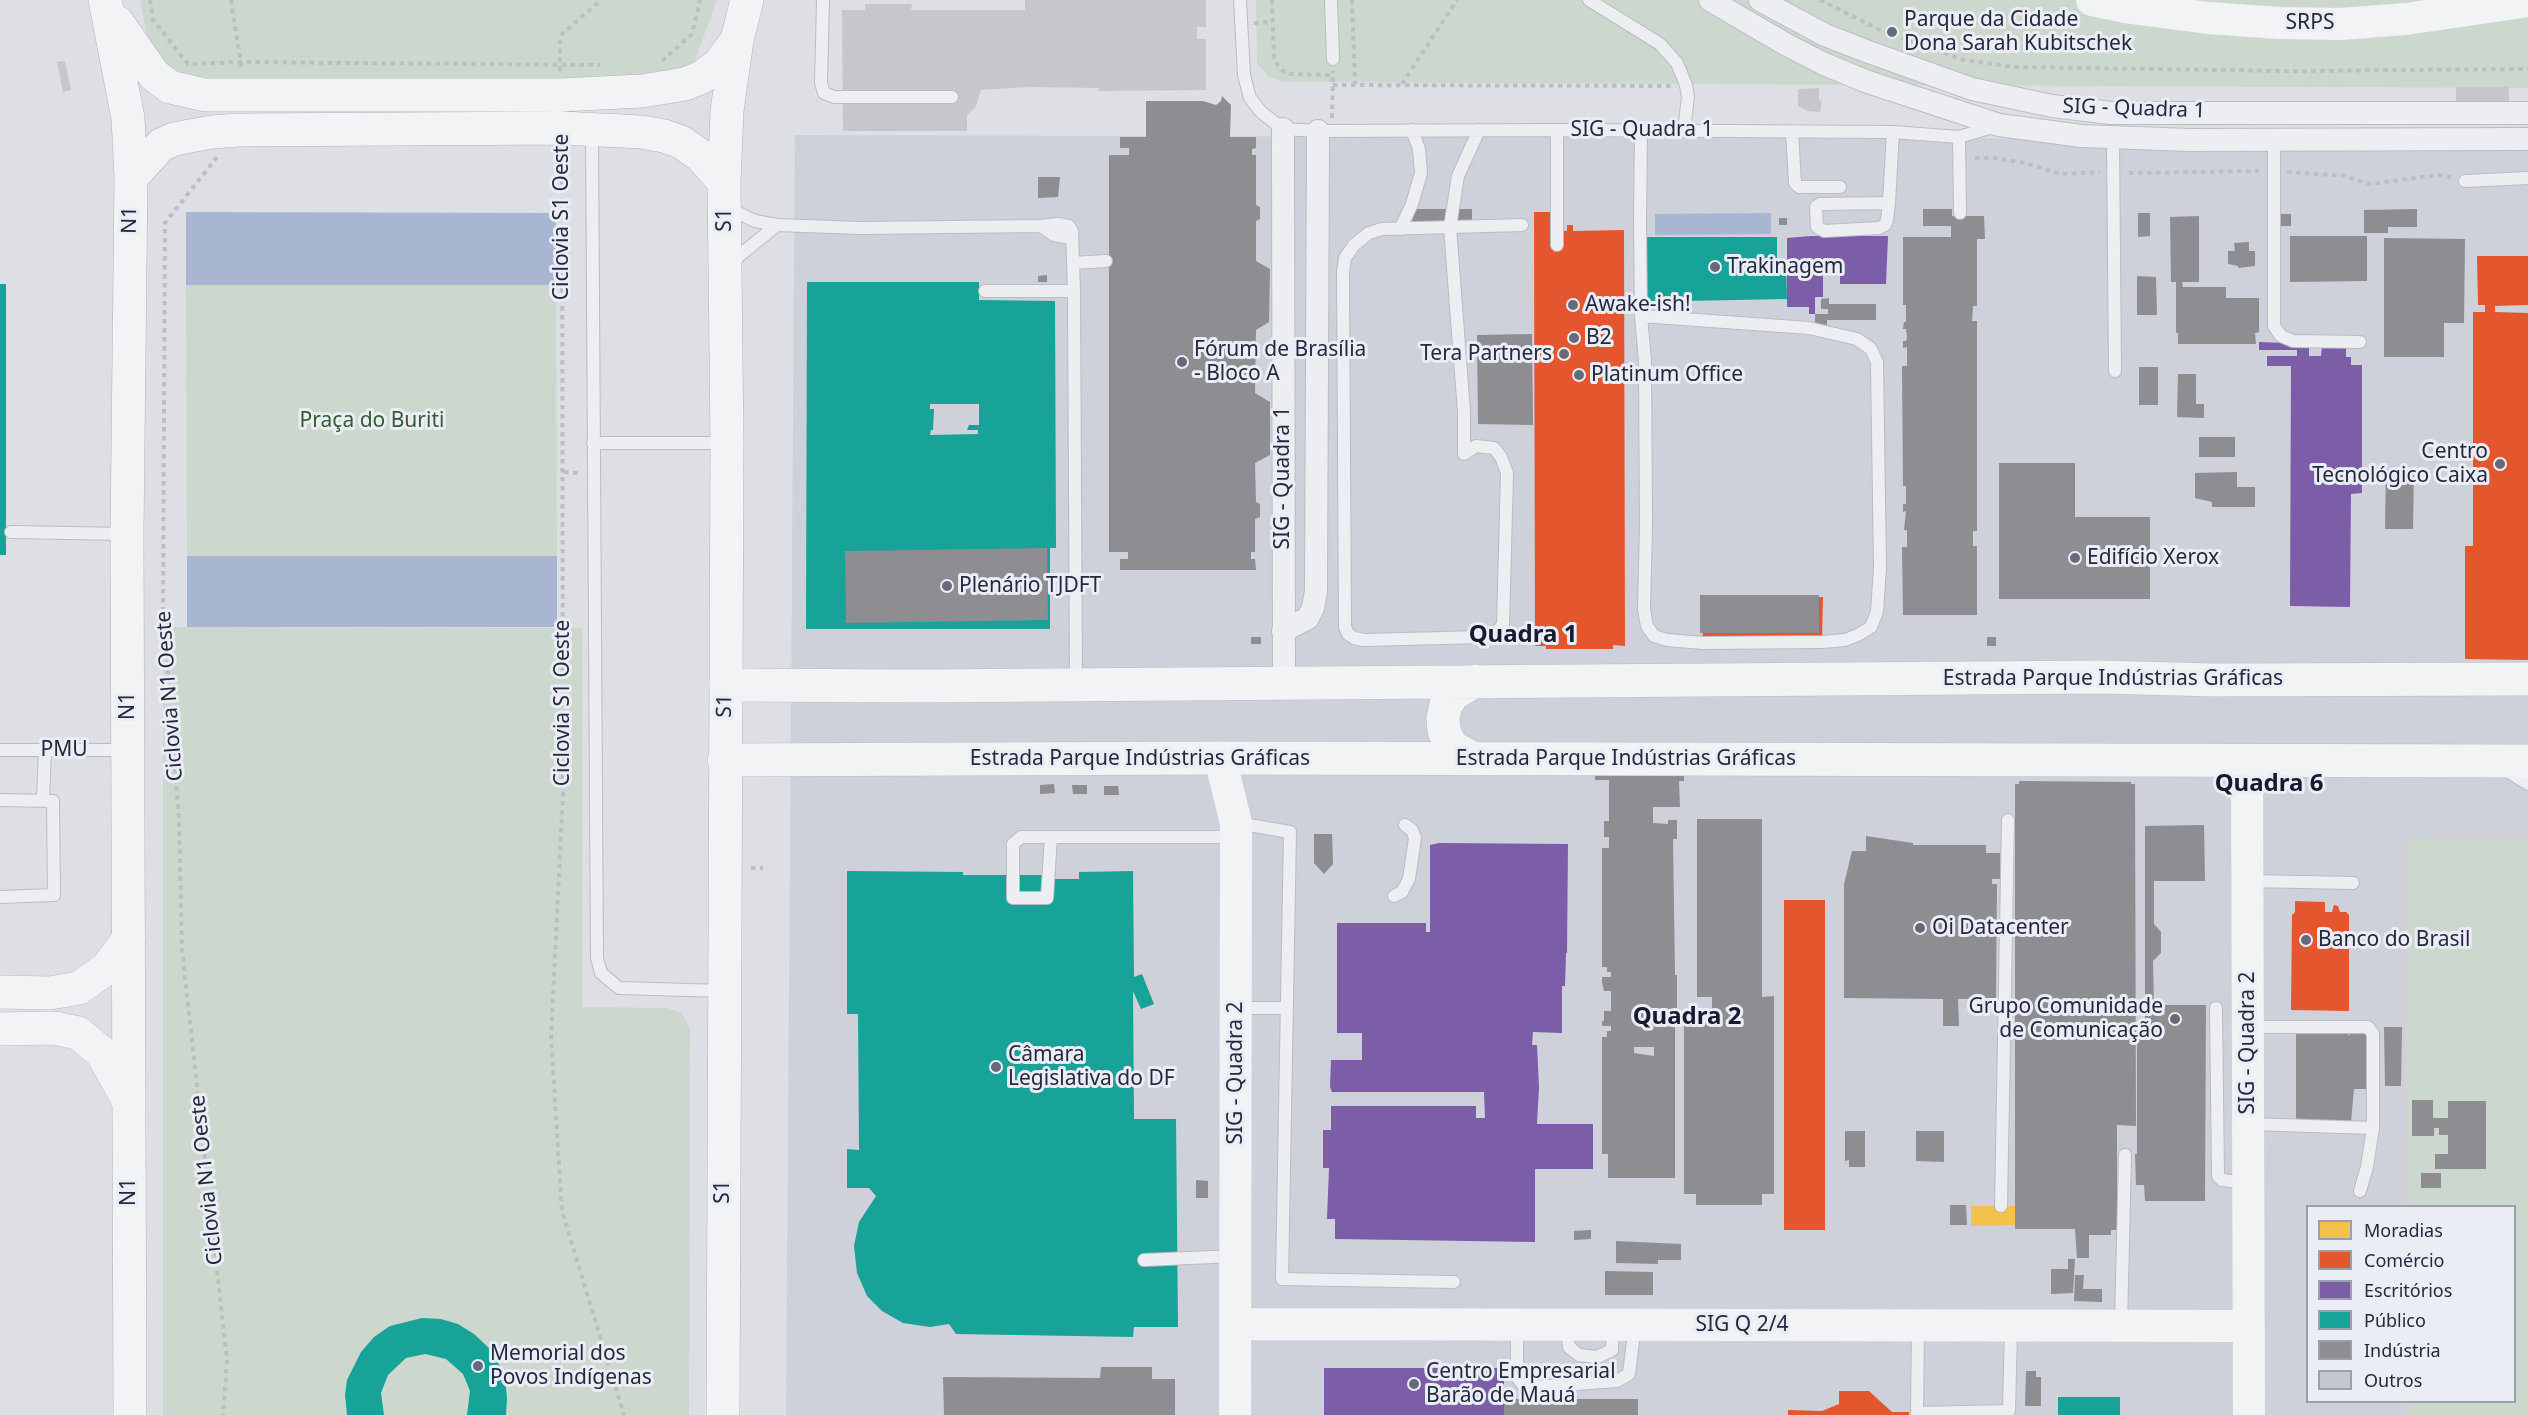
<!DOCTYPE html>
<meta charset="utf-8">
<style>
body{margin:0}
#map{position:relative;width:2528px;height:1415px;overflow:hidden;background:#dedfe4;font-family:"Noto Sans",sans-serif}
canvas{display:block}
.legend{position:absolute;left:2306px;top:1205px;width:210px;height:198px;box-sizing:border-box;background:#ebedf5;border:2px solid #9b9fac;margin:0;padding:8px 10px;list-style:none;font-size:18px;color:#24293f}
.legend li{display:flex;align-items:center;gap:12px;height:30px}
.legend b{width:30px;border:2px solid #9b9fac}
</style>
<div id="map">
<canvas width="2528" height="1415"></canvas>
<ul class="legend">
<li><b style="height:16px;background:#f2c14e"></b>Moradias</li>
<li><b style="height:16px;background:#e4572e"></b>Comércio</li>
<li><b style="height:16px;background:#7b5ea7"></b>Escritórios</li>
<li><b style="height:16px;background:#17a398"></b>Público</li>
<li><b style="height:16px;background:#8d8d92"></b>Indústria</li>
<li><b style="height:16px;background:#c5c7cd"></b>Outros</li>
</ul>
</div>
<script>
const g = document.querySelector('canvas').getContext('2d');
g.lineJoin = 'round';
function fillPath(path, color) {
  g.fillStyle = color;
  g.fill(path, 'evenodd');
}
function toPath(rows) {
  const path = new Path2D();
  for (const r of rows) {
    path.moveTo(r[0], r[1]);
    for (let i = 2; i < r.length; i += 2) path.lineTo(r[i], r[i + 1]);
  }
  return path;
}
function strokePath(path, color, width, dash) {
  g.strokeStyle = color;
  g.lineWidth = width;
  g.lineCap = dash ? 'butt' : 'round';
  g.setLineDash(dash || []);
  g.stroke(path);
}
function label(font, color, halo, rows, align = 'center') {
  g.font = font + ' "Noto Sans",sans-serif';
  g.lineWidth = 6;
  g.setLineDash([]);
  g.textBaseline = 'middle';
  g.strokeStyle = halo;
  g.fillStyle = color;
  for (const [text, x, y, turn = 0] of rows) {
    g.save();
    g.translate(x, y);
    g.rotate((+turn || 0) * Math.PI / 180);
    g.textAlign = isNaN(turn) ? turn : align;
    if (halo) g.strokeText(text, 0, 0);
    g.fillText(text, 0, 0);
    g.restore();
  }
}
fillPath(toPath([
 [795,135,2528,140,2528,1415,786,1415],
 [2308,1206,2514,1206,2514,1402,2308,1402]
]), '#ced0da');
fillPath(toPath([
 [140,0,717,0,694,63,676,78,178,78,152,61],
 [1256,0,2528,0,2528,88,1282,82,1268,76,1257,63],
 [186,285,556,285,557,556,187,556],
 [163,627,582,628,582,1007,667,1008,682,1013,690,1029,689,1415,163,1415],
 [2406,839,2528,840,2528,1415,2406,1415,2406,1402,2514,1402,2514,1206,2406,1206]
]), '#ccd8ce');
fillPath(toPath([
 [186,212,556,213,556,285,186,285],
 [1771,213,1771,234,1655,235,1655,214],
 [187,556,557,556,557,627,187,627]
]), '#a9b6d2');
fillPath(toPath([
 [1971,1206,2017,1206,2017,1225,1971,1226]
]), '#f2c14e');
fillPath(toPath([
 [1534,212,1552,212,1553,230,1567,231,1567,225,1573,225,1573,231,1624,230,1625,646,1613,645,1613,649,1546,649,1546,646,1535,646],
 [2477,256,2528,256,2528,305,2495,306,2495,312,2528,313,2528,660,2465,659,2465,546,2473,546,2473,312,2485,312,2485,305,2478,305],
 [1823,597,1822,640,1703,639,1701,599],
 [1784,900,1825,900,1825,1230,1784,1230],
 [2295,901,2325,902,2325,912,2332,912,2334,905,2338,906,2340,912,2346,912,2349,915,2349,1011,2291,1010,2292,915,2295,912],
 [1839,1391,1869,1391,1892,1412,1909,1412,1909,1415,1788,1415,1788,1410,1822,1411,1839,1404]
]), '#e4572e');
fillPath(toPath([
 [1811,236,1888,236,1886,284,1840,284,1840,270,1823,270,1823,297,1815,297,1815,314,1809,314,1809,307,1787,307,1787,238],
 [2259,342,2309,344,2309,356,2321,356,2322,346,2346,347,2346,357,2351,357,2351,365,2362,365,2362,493,2351,494,2350,607,2290,606,2291,366,2267,366,2267,356,2297,356,2297,350,2259,350],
 [1439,843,1568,844,1567,953,1566,953,1565,986,1562,986,1562,1033,1533,1032,1532,1045,1537,1045,1539,1087,1537,1124,1593,1124,1593,1169,1535,1169,1535,1242,1335,1239,1335,1219,1327,1219,1329,1168,1323,1168,1323,1130,1331,1130,1331,1106,1476,1106,1476,1118,1485,1118,1484,1092,1332,1092,1330,1087,1331,1060,1362,1060,1362,1033,1337,1033,1337,923,1426,923,1426,932,1430,932,1430,845],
 [1324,1368,1504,1368,1504,1415,1324,1415]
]), '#7b5ea7');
fillPath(toPath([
 [1643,237,1777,237,1777,262,1786,262,1787,299,1684,301,1666,299,1666,301,1644,301],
 [807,282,979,282,979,300,1055,301,1056,548,1050,548,1050,629,806,629],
 [930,404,979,404,979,425,969,425,967,430,978,430,978,434,930,435,931,430,933,430,934,409,930,409],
 [0,284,6,284,6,555,0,555],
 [847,871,963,872,963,875,1052,875,1052,879,1079,879,1079,872,1133,871,1134,977,1142,974,1154,1004,1141,1009,1133,991,1134,1119,1176,1119,1178,1327,1134,1327,1133,1337,956,1334,949,1324,930,1327,903,1323,882,1311,867,1296,857,1273,854,1246,859,1222,876,1196,869,1188,847,1188,847,1149,859,1150,858,1014,847,1014],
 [422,1318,441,1319,458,1324,474,1334,489,1348,500,1366,505,1380,507,1398,506,1415,467,1415,470,1391,463,1374,446,1359,425,1354,406,1358,388,1375,381,1393,384,1415,347,1415,345,1395,347,1380,361,1352,374,1337,390,1326],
 [2058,1397,2120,1397,2120,1415,2058,1415]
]), '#17a398');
fillPath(toPath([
 [1222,96,1231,105,1230,137,1256,137,1256,148,1252,149,1252,155,1256,155,1256,205,1260,207,1260,219,1256,221,1256,261,1270,269,1269,322,1256,330,1255,393,1270,402,1270,455,1255,463,1256,502,1260,504,1260,517,1255,519,1255,552,1251,552,1251,559,1255,559,1256,570,1120,570,1120,559,1128,559,1128,552,1109,552,1109,155,1129,155,1129,148,1120,148,1120,137,1146,137,1146,101,1203,101,1216,105,1221,101],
 [1038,177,1060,177,1058,197,1038,198],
 [1413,209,1472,209,1472,233,1412,233],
 [1923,209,1952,209,1952,216,1984,216,1985,239,1977,239,1977,306,1973,306,1972,321,1977,321,1977,531,1973,531,1973,546,1977,546,1977,615,1903,615,1902,547,1907,547,1907,530,1904,530,1906,511,1903,512,1903,504,1906,504,1906,486,1903,486,1902,366,1907,366,1907,347,1903,348,1903,341,1906,341,1907,337,1906,329,1903,329,1904,322,1906,322,1906,305,1903,305,1903,237,1951,237,1951,226,1923,226],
 [2417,209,2417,227,2388,227,2388,233,2364,233,2364,210],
 [2138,213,2150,213,2150,236,2138,237],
 [2279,214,2291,214,2291,226,2279,226],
 [2199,216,2199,282,2182,282,2183,287,2226,287,2226,298,2259,298,2259,332,2255,333,2256,344,2178,344,2178,333,2176,333,2176,282,2171,282,2170,217],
 [1779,218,1787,218,1787,225,1779,225],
 [2290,236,2367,236,2367,281,2290,282],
 [2384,238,2465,239,2464,323,2444,323,2444,357,2384,357],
 [2249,242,2249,251,2255,251,2255,266,2238,268,2238,266,2228,264,2228,251,2235,251,2234,243],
 [1047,275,1047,282,1038,282,1038,276],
 [2137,276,2156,277,2157,315,2137,315],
 [1829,298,1829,304,1876,304,1876,320,1827,320,1827,327,1815,327,1815,314,1828,314,1828,309,1821,309,1821,299],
 [1532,334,1533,425,1478,424,1477,335],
 [2139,367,2158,367,2158,405,2139,405],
 [2178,374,2196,374,2196,404,2204,404,2204,418,2177,417],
 [2199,437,2235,437,2235,457,2199,457],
 [1999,463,2075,463,2075,517,2150,517,2150,599,1999,599],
 [2386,469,2414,469,2413,529,2385,529],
 [2237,472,2237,487,2255,487,2255,507,2212,507,2212,502,2195,498,2195,473],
 [1047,548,1048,620,846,623,845,551],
 [1700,595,1819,595,1819,633,1700,633],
 [1251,637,1261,637,1261,644,1251,644],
 [1987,637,1996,637,1996,646,1987,646],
 [1595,775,1684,775,1684,781,1679,781,1680,807,1653,807,1653,823,1668,824,1668,820,1677,820,1677,839,1673,839,1675,975,1677,975,1677,1022,1675,1026,1675,1178,1608,1178,1608,1154,1602,1154,1602,1037,1607,1037,1607,1031,1611,1031,1611,1026,1602,1026,1602,1021,1604,1021,1604,1011,1611,1011,1611,991,1604,991,1602,982,1602,977,1611,977,1611,972,1607,972,1607,967,1602,967,1602,848,1609,848,1609,837,1604,837,1604,821,1609,821,1609,780,1595,780],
 [1634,1047,1654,1047,1654,1056,1634,1053],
 [2019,781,2131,782,2131,784,2135,784,2136,1126,2117,1125,2117,1230,2111,1230,2111,1235,2089,1235,2089,1258,2077,1258,2075,1229,2015,1229,2015,784,2019,784],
 [1054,784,1055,793,1040,794,1040,785],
 [1072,785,1087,785,1087,794,1073,794],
 [1104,786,1118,786,1119,795,1104,795],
 [1697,819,1762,819,1762,997,1774,996,1774,1194,1762,1194,1762,1205,1696,1205,1696,1194,1684,1194,1684,1019,1712,1019,1712,997,1697,997],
 [2204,825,2205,881,2154,881,2154,924,2161,932,2161,953,2153,961,2154,1005,2206,1005,2205,1201,2145,1201,2144,1185,2136,1185,2135,1154,2137,1154,2137,1034,2145,1034,2145,826],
 [1314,834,1332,834,1333,864,1324,874,1314,863],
 [1866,836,1913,843,1913,845,1986,845,1986,853,2000,853,2000,879,1992,879,1992,884,1997,884,1996,998,1958,999,1959,1026,1943,1026,1943,999,1844,998,1844,884,1852,851,1866,851],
 [2375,1027,2376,1089,2354,1089,2351,1123,2296,1124,2296,1028,2346,1028,2346,1034,2350,1035,2350,1028],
 [2384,1027,2402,1027,2401,1086,2385,1086],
 [2412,1100,2433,1100,2433,1118,2448,1118,2448,1101,2486,1101,2486,1169,2435,1169,2435,1154,2448,1154,2448,1135,2439,1135,2439,1128,2434,1128,2434,1136,2412,1136],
 [1845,1131,1865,1131,1865,1167,1849,1167,1849,1160,1845,1161],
 [1916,1131,1944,1131,1944,1162,1916,1161],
 [2421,1173,2441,1173,2441,1188,2421,1188],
 [1196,1180,1208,1181,1208,1198,1196,1198],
 [1950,1205,1966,1205,1967,1225,1950,1225],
 [1591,1230,1591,1239,1574,1240,1574,1231],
 [1616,1241,1681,1244,1681,1260,1658,1260,1658,1264,1616,1263],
 [2068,1259,2075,1259,2073,1293,2051,1294,2051,1269,2068,1269],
 [1605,1271,1653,1272,1653,1295,1605,1295],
 [2075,1275,2084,1275,2083,1289,2102,1289,2102,1302,2074,1301],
 [1101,1367,1152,1367,1152,1379,1175,1379,1175,1415,944,1415,943,1377,1100,1378],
 [2026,1371,2036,1371,2036,1377,2041,1377,2041,1406,2025,1406],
 [1504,1399,1638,1399,1638,1415,1504,1415]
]), '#8d8d92');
fillPath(toPath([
 [1025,0,1206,0,1206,27,1197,27,1197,39,1206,39,1206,90,1099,91,1099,88,1028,87,981,90,976,106,967,116,967,131,843,131,842,10,865,10,865,4,912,4,911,10,1025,10],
 [65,61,71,90,63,92,57,62],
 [2456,87,2509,87,2509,112,2456,112],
 [1819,88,1819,101,1822,100,1820,112,1807,111,1798,106,1798,89]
]), '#c5c7cd');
const lane = toPath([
 [823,0,821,83,824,93,834,97,952,97],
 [1240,0,1244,75,1250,98,1261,112,1283,129,1318,131,1557,130,1893,132,1959,137,1996,126],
 [1331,0,1333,59],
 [1589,0,1660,44,1677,63,1686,85,1688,97,1684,130],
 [592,130,597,958,601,973,619,988,723,991],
 [1641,130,1640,221,1641,316,1645,361,1646,526,1644,609,1647,626,1654,636,1667,640,1703,643,1822,642,1845,640,1858,635,1871,627,1877,612,1880,568,1877,362,1871,349,1857,339,1809,328,1641,316],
 [1792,132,1795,183,1799,187,1840,187],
 [1959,137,1960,213],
 [2113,138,2115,371],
 [2274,138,2274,326,2281,336,2293,341,2360,342],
 [2465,181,2528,178],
 [1889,203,1820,204,1816,207,1817,227,1824,231,1879,228,1885,225,1887,220,1889,203,1893,132],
 [726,207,755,221,777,225,860,228,1041,226,1058,224,1069,226,1072,231,1074,291,1076,683],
 [1041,226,1054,235,1071,238],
 [1400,229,1412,204,1421,173,1419,149,1412,130],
 [1557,245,1557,130],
 [1073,263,1106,261],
 [731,266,740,255,777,225],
 [985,291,1074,291],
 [593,443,727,443],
 [1464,454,1476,446,1494,448,1501,457,1507,473,1503,625,1495,634,1483,637,1364,640,1354,638,1348,634,1345,627,1343,272,1345,258,1354,245,1369,233,1382,229,1522,225],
 [1464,454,1464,412,1450,227,1458,176,1479,130],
 [11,532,127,534],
 [0,750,127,750],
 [2504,769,2528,784],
 [0,800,53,801,54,895,0,897],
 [43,800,45,750],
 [1237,823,1290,832,1282,1279,1454,1282],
 [1051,837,1047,898,1013,898,1013,844,1021,837,1235,837],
 [2249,881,2353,883],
 [1394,896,1402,892,1409,879,1415,838,1412,830,1405,825],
 [1238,1008,1287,1008],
 [2216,1008,2218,1176,2222,1180,2247,1183],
 [2249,1027,2368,1027,2373,1034,2373,1128,2249,1124],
 [2360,1191,2367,1167,2373,1128],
 [2001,1206,2008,820],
 [1144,1260,1235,1256],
 [2121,1324,2125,1155],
 [1517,1326,1517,1377,1523,1385,1535,1387,1617,1381,1629,1374,1635,1325],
 [1567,1326,1569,1347,1579,1355,1597,1357,1612,1350,1613,1326],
 [1917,1413,2009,1411,2011,1327],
 [1917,1415,1918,1326]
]);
const street = toPath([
 [1710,0,1787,45,1822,63,1865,81,1999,125,2082,136,2189,140,2528,139],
 [1760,0,1825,35,1866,51,1972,89,2052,106,2111,113,2528,113],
 [1283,129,1284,682],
 [1283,631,1308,618,1313,608,1316,591,1318,131]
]);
const primary = toPath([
 [726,685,921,686,2102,677,2213,680,2528,679],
 [1474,759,1451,746,1444,731,1443,718,1446,705,1453,694,1475,681],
 [724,760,1220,758,2528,761],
 [0,992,50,993,79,988,107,968,129,938],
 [0,1029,54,1028,78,1033,102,1053,128,1100]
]);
const highway = toPath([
 [105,0,128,118,131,178,127,534,130,1415],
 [117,22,154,75,170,87,205,95,560,95,642,91,685,84,702,77,719,64,737,40],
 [131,178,161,145,174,139,212,132,239,130,561,128,641,132,664,136,681,142,701,156,724,182],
 [723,1415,727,443,724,182,727,111,737,40,747,0]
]);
strokePath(lane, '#bbbcc2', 14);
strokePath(street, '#bbbcc2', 24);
strokePath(primary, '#babcc2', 34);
strokePath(highway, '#b0b2b9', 34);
strokePath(toPath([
 [150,0,153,20,188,64,241,62,600,65],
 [231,0,242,70],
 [1272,0,1274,60,1283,71,1290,74,1330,75],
 [1352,0,1355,84],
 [1820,0,1880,30,1964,60,2014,67,2289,71,2528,69],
 [1254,23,1271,22],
 [662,61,692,34,700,0],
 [560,71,560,36,601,0],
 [1402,84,1457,0],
 [1333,85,1671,86],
 [1332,118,1333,71],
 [562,153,563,794,551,1036,562,1211,624,1415],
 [217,157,165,223,163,607,179,820,182,949,227,1361,223,1415],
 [1975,158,1993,158,2026,163,2060,174,2100,172],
 [2287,172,2345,176,2369,184,2439,175,2452,178],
 [2129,173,2259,171],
 [564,472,578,473],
 [751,868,763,868]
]), '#bdbec4', 4, [4.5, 4.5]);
strokePath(lane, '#edeef1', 12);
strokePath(street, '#edeef1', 22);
strokePath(toPath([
 [2092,0,2131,8,2208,18,2280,23,2340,24,2406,19,2528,1],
 [1220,758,1236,823,1235,1415],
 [2247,761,2249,1415],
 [1236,1324,2248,1326]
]), '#f2f3f5', 32);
strokePath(primary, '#f2f3f5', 33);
strokePath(highway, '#f2f3f5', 33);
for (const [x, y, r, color] of [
 [1892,32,6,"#656979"],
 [1715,267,6,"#656979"],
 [1573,305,6,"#656979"],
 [1574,338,6,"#656979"],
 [1564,354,6,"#656979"],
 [1182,362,6,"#656979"],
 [1579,375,6,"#656979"],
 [2500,464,6,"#656979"],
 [2075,558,6,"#656979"],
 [947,586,6,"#656979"],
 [1920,928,6,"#656979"],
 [2306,940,6,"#656979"],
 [2175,1019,6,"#656979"],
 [996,1067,6,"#656979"],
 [478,1366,6,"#656979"],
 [1414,1384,6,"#656979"]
]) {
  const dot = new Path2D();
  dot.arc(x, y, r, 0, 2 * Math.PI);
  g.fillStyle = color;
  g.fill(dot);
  strokePath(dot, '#ebedf5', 2);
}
label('21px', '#24293f', '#ebedf5', [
 ["Parque da Cidade",1904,20],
 ["Dona Sarah Kubitschek",1904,44],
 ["Trakinagem",1727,267],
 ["Awake-ish!",1585,305],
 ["B2",1586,338],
 ["Fórum de Brasília",1194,350],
 ["- Bloco A",1194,374],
 ["Tera Partners",1552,354,"right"],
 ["Platinum Office",1591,375],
 ["Centro",2488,452,"right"],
 ["Tecnológico Caixa",2488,476,"right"],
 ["Edifício Xerox",2087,558],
 ["Plenário TJDFT",959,586],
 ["Oi Datacenter",1932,928],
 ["Banco do Brasil",2318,940],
 ["Grupo Comunidade",2163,1007,"right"],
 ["de Comunicação",2163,1031,"right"],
 ["Câmara",1008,1055],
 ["Legislativa do DF",1008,1079],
 ["Memorial dos",490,1354],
 ["Povos Indígenas",490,1378],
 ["Centro Empresarial",1426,1372],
 ["Barão de Mauá",1426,1396]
], 'left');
label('21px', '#24293f', '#ebedf5', [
 ["SRPS",2310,23],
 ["SIG - Quadra 1",2134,109,2],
 ["SIG - Quadra 1",1642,130],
 ["Ciclovia S1 Oeste",562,217,-90],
 ["N1",130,220,-89],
 ["S1",725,220,-90],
 ["SIG - Quadra 1",1283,478,-90],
 ["Estrada Parque Indústrias Gráficas",2113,679],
 ["Ciclovia N1 Oeste",170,696,-94],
 ["Ciclovia S1 Oeste",563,703,-90],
 ["N1",128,706,-90],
 ["S1",725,706,-89],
 ["PMU",64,750],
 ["Estrada Parque Indústrias Gráficas",1140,759],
 ["Estrada Parque Indústrias Gráficas",1626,759],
 ["SIG - Quadra 2",2248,1043,-90],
 ["SIG - Quadra 2",1236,1073,-90],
 ["Ciclovia N1 Oeste",207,1180,-96],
 ["N1",129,1192,-90],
 ["S1",723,1192,-90],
 ["SIG Q 2/4",1742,1325]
]);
label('21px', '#305c30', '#ebedf5', [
 ["Praça do Buriti",372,421]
]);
label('bold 24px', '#171a2f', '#ebedf5', [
 ["Quadra 1",1523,635],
 ["Quadra 6",2269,784],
 ["Quadra 2",1687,1017]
]);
</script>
